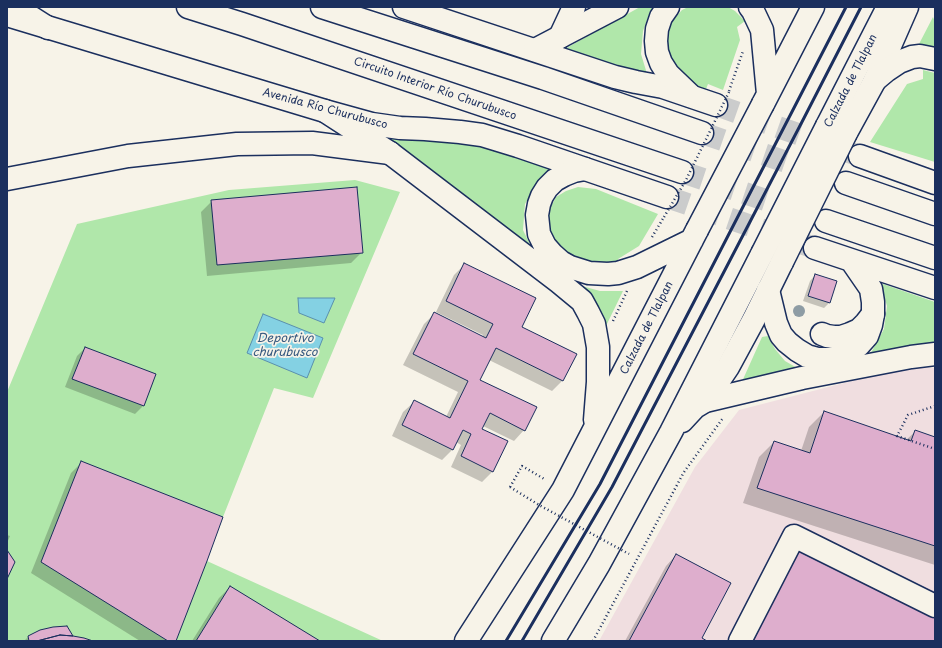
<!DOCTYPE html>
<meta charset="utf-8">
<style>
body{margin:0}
#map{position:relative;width:942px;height:648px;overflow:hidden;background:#f7f3e8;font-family:"Playpen Sans",sans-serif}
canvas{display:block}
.frame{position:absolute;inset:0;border:8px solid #1b2f5e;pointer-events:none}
</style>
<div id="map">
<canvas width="942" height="648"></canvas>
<div class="frame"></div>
</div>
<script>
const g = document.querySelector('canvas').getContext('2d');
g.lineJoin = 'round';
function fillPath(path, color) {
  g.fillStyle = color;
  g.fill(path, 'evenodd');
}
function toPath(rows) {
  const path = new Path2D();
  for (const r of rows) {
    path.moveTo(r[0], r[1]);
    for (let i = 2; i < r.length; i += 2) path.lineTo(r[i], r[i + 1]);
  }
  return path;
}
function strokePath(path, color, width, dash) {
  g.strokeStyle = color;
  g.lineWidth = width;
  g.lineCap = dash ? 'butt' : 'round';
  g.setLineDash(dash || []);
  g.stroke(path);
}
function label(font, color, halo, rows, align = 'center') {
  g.font = font + ' "Playpen Sans",sans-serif';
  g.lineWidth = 3.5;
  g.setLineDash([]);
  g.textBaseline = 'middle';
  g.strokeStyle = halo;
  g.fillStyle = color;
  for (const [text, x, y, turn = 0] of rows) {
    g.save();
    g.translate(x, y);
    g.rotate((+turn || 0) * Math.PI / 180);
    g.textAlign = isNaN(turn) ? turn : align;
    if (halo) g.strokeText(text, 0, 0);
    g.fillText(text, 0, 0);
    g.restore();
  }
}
fillPath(toPath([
 [910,366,935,368,935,641,599,641,695,467,739,410]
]), '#f0dee0');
fillPath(toPath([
 [640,7,654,7,650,12,643,31,641,54,648,77,561,51],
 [688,7,728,7,735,11,745,21,737,27,740,40,723,90,708,84,706,89,687,83,667,62,666,33,672,21,682,10],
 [933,17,935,22,935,47,919,44],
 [923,70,935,73,935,162,870,142,907,84,923,79],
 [376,134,485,145,555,169,537,183,525,204,523,230,536,257],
 [355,180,400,192,313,398,274,388,223,517,207,561,383,641,7,641,7,392,77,224,229,190],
 [578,187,596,189,658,214,639,246,618,259,620,266,579,261,561,251,551,236,546,223,549,210,556,197,566,191],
 [571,283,600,291,623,291,605,328],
 [880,283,935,302,935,349,855,366,872,351,884,329,887,306],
 [768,336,775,349,785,361,799,369,740,386,762,337]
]), '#b0e7aa');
const water = toPath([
 [298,298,335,298,324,323,299,313,298,298],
 [263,314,323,338,307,378,247,353,263,314]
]);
fillPath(water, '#84d1e3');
strokePath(water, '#5a90ae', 1);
fillPath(toPath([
 [212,201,362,252,351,263,207,276,201,212],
 [465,264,520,328,563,380,552,391,489,360,479,381,524,430,514,441,483,426,481,429,507,442,492,472,482,482,451,467,461,445,456,442,452,450,442,460,392,436,403,412,414,402,446,417,458,392,403,365,424,324,434,314,482,337,483,335,436,312,454,275],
 [815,275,829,303,824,308,803,301,810,281],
 [85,348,155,375,143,406,135,414,65,387,77,356],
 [824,412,906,440,916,431,935,438,935,565,743,503,759,457,774,442,801,451,809,427],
 [82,462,175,641,140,641,31,573,71,473],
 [7,535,10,536,7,543],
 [676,555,701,639,705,641,625,641,666,566],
 [789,562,935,619,935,641,749,641],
 [230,587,318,641,192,641,219,598],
 [72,636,90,641,24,641,28,637]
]), '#0003');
const building = toPath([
 [357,187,363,253,217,265,211,200,357,187],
 [464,263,536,298,522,327,577,354,563,381,496,348,480,380,537,407,525,431,490,413,482,429,508,441,493,472,461,456,471,434,463,430,453,450,402,425,414,400,450,418,468,381,413,354,434,312,486,338,493,324,446,301,464,263],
 [815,274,837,281,830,303,808,296,815,274],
 [85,347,156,374,144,406,72,379,85,347],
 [824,411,911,441,915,430,935,437,935,546,757,488,774,441,810,453,824,411],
 [81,461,223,517,207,561,176,641,168,641,41,562,81,461],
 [7,550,15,562,7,579,7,550],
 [799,550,935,618,935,641,753,641,799,550],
 [676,554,731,583,702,638,707,641,629,641,676,554],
 [230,586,320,641,196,641,230,586],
 [67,626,73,636,60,635,37,641,29,641,28,636,40,630,53,627,67,626],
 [60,635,73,636,84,638,93,641,37,641,60,635]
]);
fillPath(building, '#deaecd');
strokePath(building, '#1b2f5e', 1);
strokePath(toPath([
 [716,105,860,156],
 [667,197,815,248]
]), '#cbcccc', 22, [22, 11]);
strokePath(toPath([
 [702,133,824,175],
 [682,172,804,213]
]), '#cbcccc', 22, [22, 11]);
const minor = toPath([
 [560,37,574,7],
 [846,133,875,80,907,7],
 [7,179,128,156,237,144,312,143,390,153],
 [822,334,827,336,834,337,841,337,850,334,859,330,866,323,873,314],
 [705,401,728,367,754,319,782,262],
 [740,641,794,536,935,606]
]);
const major = toPath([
 [404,7,615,77,636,82,663,87,716,105],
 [7,15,325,111,372,124,400,128,425,129,460,132,482,135,518,146,667,197],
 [875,80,887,70,899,62,912,57,920,56,935,59],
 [860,156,935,183],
 [815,248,935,288],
 [768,290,776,323,781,335,787,342,797,350,807,356,818,359,829,359,841,357,851,352,859,345,867,336,871,325,873,314,873,302,871,289,851,260]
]);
const highway = toPath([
 [15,7,48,28],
 [188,7,242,24,682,172],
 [322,7,543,78,702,133],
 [668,7,661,17,657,29,656,41,657,52,661,63,668,74,691,96],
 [750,7,753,11,762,30,768,94],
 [535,50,617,7],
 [763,104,813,7],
 [325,111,362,135,390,153,559,282,582,301,588,312,594,324,598,347,598,382,595,420],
 [827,126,888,7],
 [585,169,574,171,564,175,555,180,547,188,542,196,539,204,537,215,539,234,545,246,552,254,561,262,570,267,589,273,608,274,618,273,637,267,692,240],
 [846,183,935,214],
 [826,221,935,258],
 [682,421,695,407,705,401,802,378,911,357,935,354],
 [466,641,563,490,697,230],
 [553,641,599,564,671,432,762,254]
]);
strokePath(minor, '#1b2f5e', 25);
strokePath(major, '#1b2f5e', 25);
strokePath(highway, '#1b2f5e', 25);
strokePath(toPath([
 [729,91,743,51],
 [652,237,664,217],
 [613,321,627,291],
 [935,406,908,415,897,436,935,449],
 [510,487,522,466,546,480],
 [593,641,684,472,723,418]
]), '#1b2f5e', 2.5, [1, 3]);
strokePath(minor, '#f7f3e8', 22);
strokePath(major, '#f7f3e8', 22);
strokePath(highway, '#f7f3e8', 22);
strokePath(toPath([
 [506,641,600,484,846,7],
 [522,641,612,487,804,118,861,7]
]), '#1b2f5e', 3);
const minorBridge = toPath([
 [782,262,846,133]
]);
const highwayBridge = toPath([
 [697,230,763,104],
 [762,254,827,126]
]);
strokePath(minorBridge, '#1b2f5e', 25, []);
strokePath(highwayBridge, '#1b2f5e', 25, []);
strokePath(toPath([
 [664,217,686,180,714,123,729,92],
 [510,487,539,505,629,554]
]), '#1b2f5e', 2.5, [1, 3]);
strokePath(minorBridge, '#f7f3e8', 22);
strokePath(highwayBridge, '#f7f3e8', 22);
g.fillStyle = '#8e9ca4';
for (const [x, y] of [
 [799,311]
]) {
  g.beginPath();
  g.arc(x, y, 6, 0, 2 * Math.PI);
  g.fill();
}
label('11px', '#1b2f5e', '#f7f3e8', [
 ["Calzada de Tlalpan",851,81,-63],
 ["Circuito Interior Río Churubusco",435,89,19],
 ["Avenida Río Churubusco",325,109,15],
 ["Calzada de Tlalpan",647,328,-63]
]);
label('italic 12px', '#35587f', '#f7f3e8', [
 ["Deportivo",285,339],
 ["churubusco",285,353]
]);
</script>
